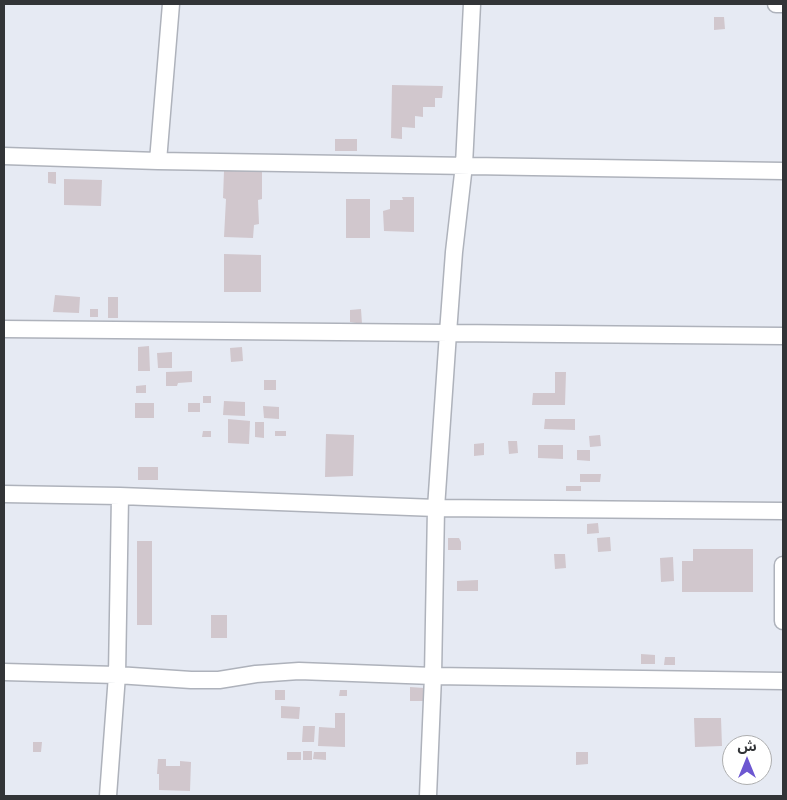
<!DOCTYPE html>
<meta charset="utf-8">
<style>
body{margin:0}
#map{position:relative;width:787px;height:800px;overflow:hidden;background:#e6eaf3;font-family:"Public Sans","Noto Sans Arabic",sans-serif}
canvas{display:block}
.frame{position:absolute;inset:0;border:5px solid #323437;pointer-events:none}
.north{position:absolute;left:722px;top:735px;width:50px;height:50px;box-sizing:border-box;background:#fff;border:1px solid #adaeaf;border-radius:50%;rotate:0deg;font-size:14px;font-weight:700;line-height:20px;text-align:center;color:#323437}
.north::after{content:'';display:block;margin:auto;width:18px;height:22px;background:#6d57d1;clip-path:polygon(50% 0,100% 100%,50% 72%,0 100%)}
</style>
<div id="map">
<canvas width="787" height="800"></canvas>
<div class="frame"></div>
<div class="north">ش</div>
</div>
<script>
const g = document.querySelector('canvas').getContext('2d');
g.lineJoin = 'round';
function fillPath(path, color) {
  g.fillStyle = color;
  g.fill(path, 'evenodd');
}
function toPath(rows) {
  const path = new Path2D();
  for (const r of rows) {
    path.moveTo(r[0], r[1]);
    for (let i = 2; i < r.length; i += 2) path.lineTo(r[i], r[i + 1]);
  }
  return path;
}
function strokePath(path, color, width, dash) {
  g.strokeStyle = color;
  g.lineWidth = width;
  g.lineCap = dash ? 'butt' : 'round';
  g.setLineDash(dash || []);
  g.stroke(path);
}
fillPath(toPath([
 [714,17,724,17,725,29,714,30],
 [392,85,443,86,442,98,435,98,435,107,423,107,423,117,415,116,415,128,402,127,402,139,391,138],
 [335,139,357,139,357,151,335,151],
 [224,171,262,171,262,199,258,200,259,224,254,225,253,238,224,237,226,199,223,198],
 [48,172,56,172,56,184,48,183],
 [64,179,102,180,101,206,64,205],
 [402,197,414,197,414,232,384,231,383,211,390,209,390,200,403,200],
 [346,199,370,199,370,238,346,238],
 [224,254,261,255,261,292,224,292],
 [55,295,80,297,79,313,53,312],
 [108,297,118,297,118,318,108,318],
 [90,309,98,309,98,317,90,317],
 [361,309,362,324,350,322,350,310],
 [149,346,150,371,138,371,138,347],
 [242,347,243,361,231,362,230,348],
 [172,352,172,368,158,368,157,353],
 [192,371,192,382,178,383,177,386,166,386,166,372],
 [555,372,566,372,565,405,532,405,533,393,555,393],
 [264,380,276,380,276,390,264,390],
 [146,385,146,393,136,393,136,386],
 [203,396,211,396,211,403,203,403],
 [224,401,245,402,245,416,223,415],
 [135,403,154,403,154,418,135,418],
 [188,403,200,403,200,412,188,412],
 [263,406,279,407,279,419,264,418],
 [228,419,250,421,249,444,228,443],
 [545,419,575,419,575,430,544,429],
 [255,422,264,422,264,438,255,437],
 [203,431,211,431,211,437,202,437],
 [275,431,286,431,286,436,275,436],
 [326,434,354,435,353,476,325,477],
 [600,435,601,446,590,447,589,436],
 [508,441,517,441,518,453,509,454],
 [484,443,484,455,474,456,474,444],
 [538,445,563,445,563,459,538,458],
 [577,450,590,450,590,461,577,460],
 [138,467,158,467,158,480,138,480],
 [580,474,601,474,600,482,580,482],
 [566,486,581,486,581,491,566,491],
 [598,523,599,533,587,534,587,524],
 [610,537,611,551,598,552,597,538],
 [448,538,459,538,461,542,461,550,448,550],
 [137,541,152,541,152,625,137,625],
 [693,549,753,549,753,592,682,592,682,561,693,561],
 [554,554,565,554,566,568,555,569],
 [673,557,674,581,661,582,660,558],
 [478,580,478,591,457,591,457,581],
 [211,615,227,615,227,638,211,638],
 [641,654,655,655,655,664,641,664],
 [665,657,675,657,675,665,664,665],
 [410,687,424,688,423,701,410,701],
 [275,690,285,690,285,700,275,700],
 [340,690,347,690,347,696,339,696],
 [281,706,300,707,299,719,281,718],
 [335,713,345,713,345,747,318,746,319,727,335,728],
 [694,718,721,718,722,746,695,747],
 [303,726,315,726,314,742,302,742],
 [33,742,42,742,41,752,33,752],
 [303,751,312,751,312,760,303,760],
 [287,752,301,752,301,760,287,760],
 [314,752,326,752,326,760,313,759],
 [576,752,588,752,588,764,576,765],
 [158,759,166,759,166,766,180,766,180,761,191,762,190,791,159,790,159,774,157,774]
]), '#d1c7cd');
const minor = toPath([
 [776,4,783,4],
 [4,156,158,161,783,171],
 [158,161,171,4],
 [4,329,783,336],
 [4,494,120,496,436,508,783,511],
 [783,565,783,621],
 [4,672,117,675,191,680,219,680,256,674,299,671,433,676,783,681],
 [108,796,117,675,120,496],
 [428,796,433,676,436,508,448,333,454,252,464,165,472,4]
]);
strokePath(minor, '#aeb2bb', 19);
strokePath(minor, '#fff', 16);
</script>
